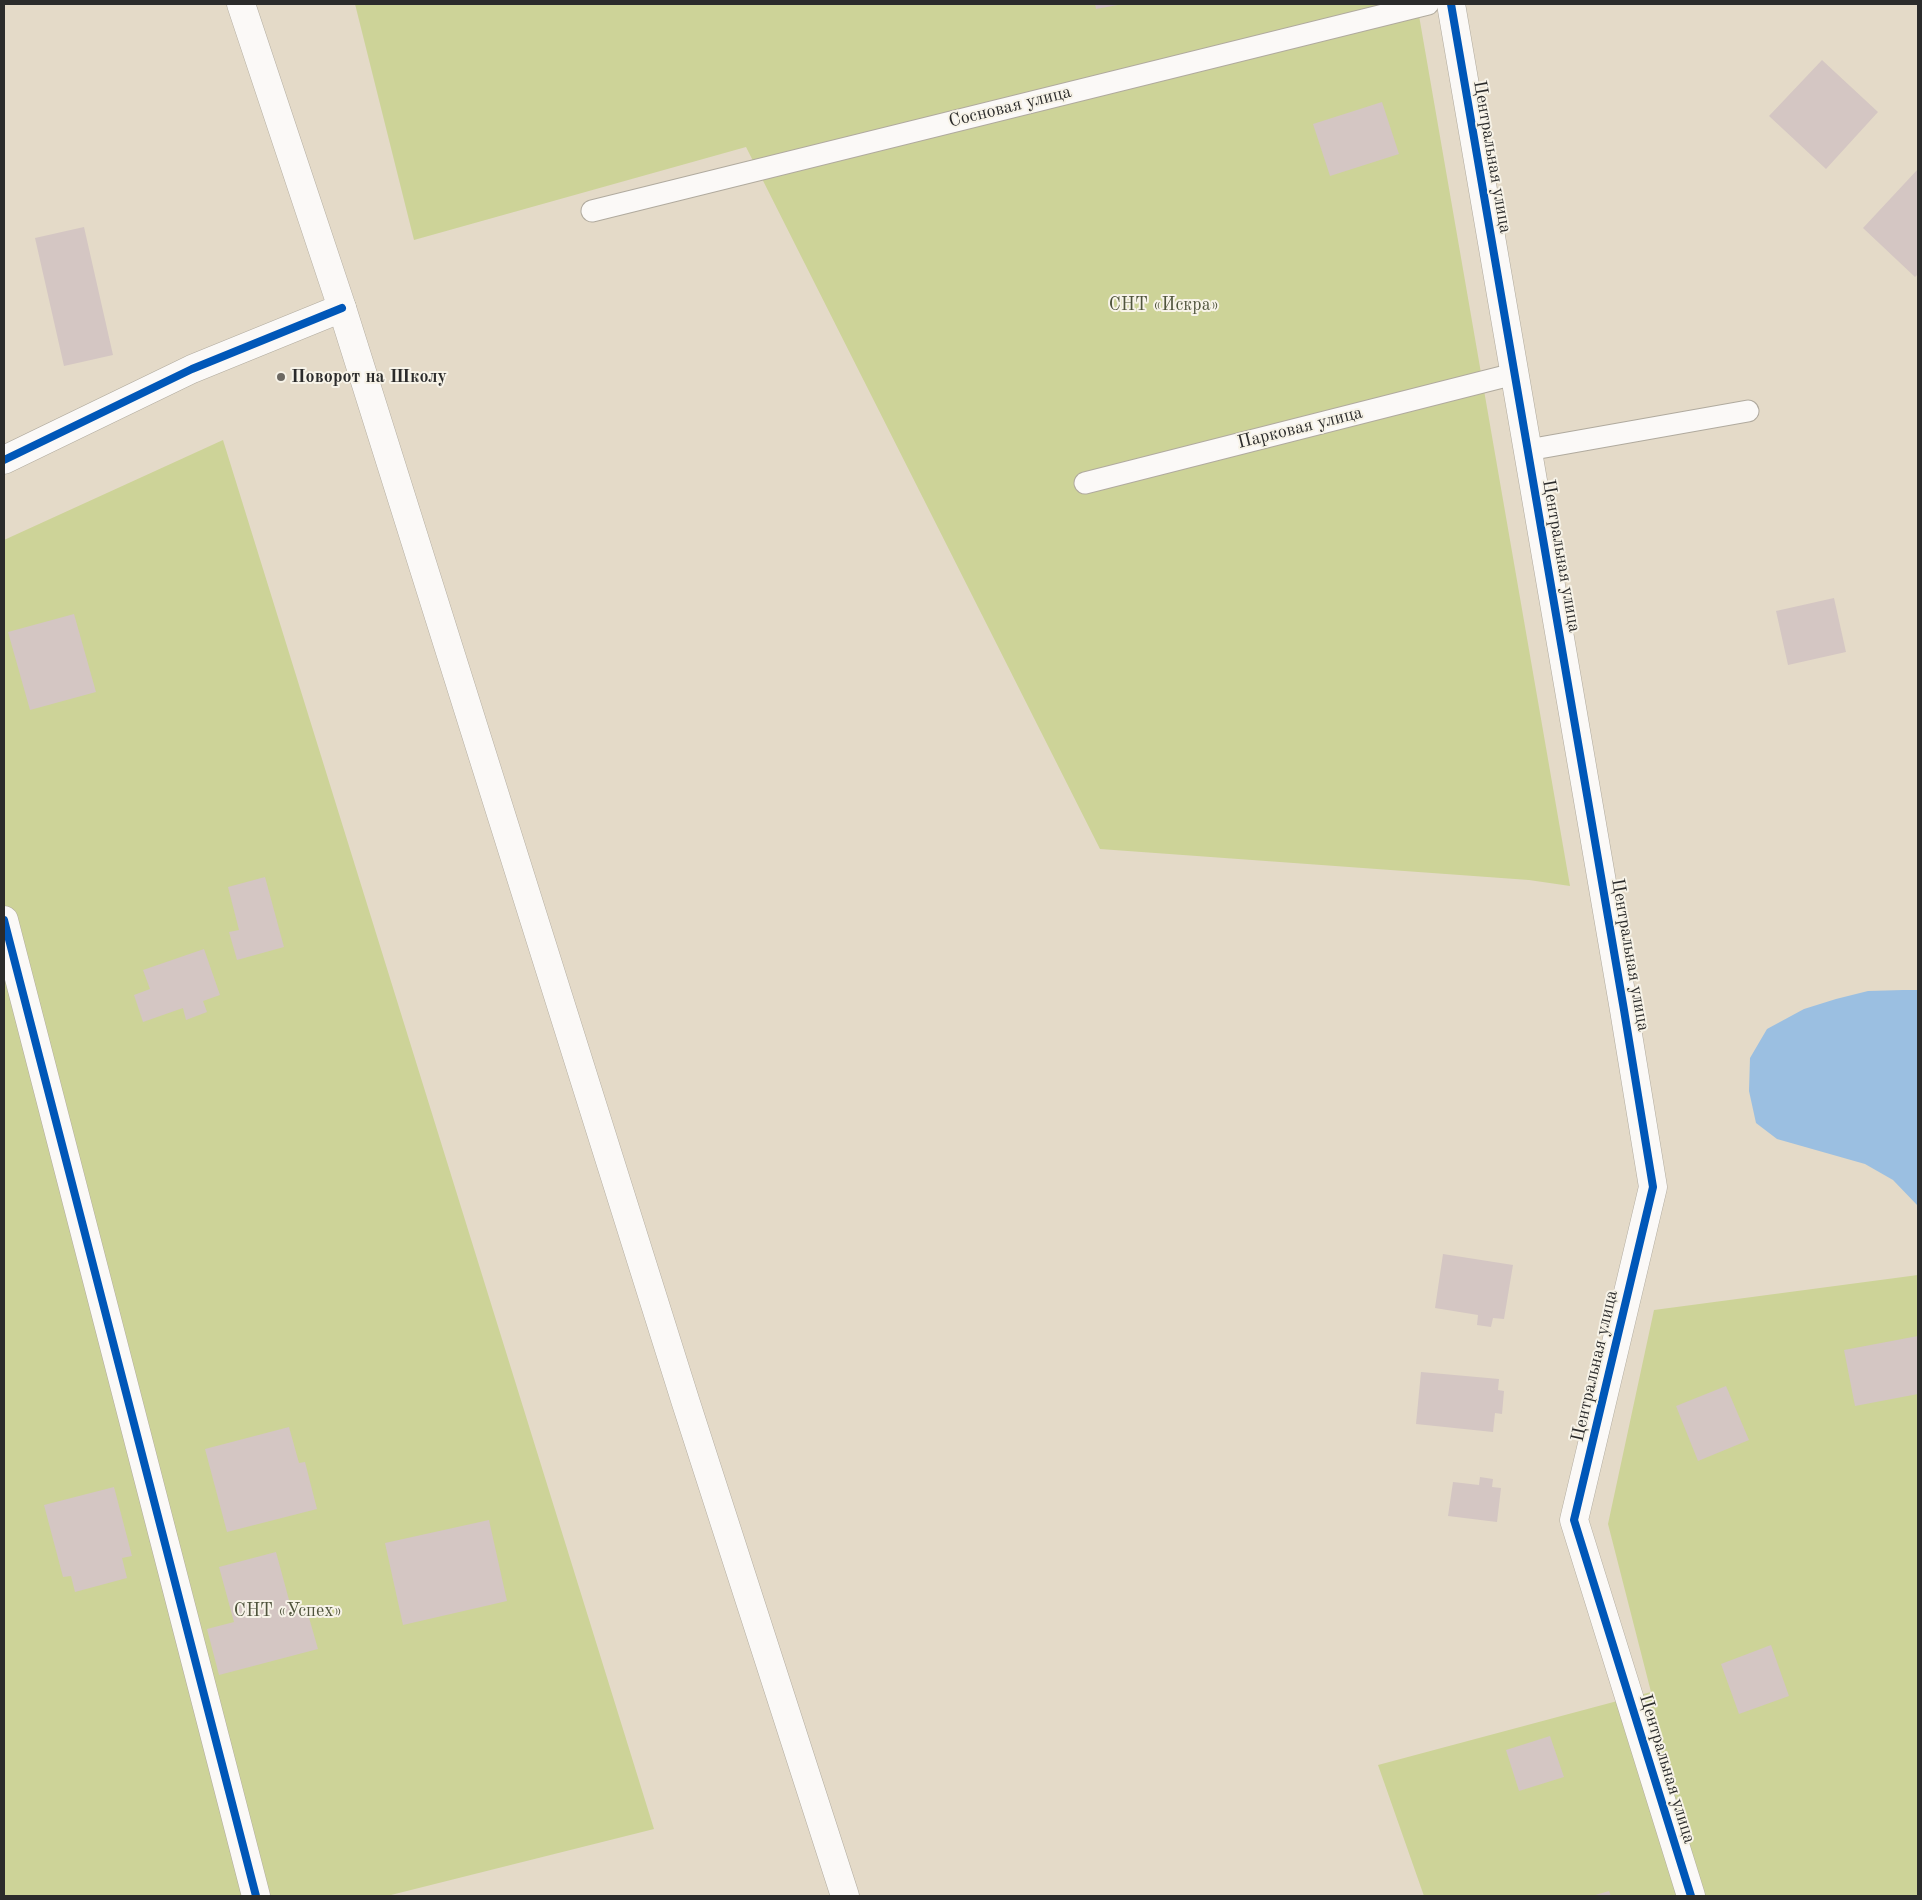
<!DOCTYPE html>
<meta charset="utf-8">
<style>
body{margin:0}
#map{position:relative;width:1922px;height:1900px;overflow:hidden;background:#e4dac8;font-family:"Old Standard TT",serif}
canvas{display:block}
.frame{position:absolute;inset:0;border:5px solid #2b2b2b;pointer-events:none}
</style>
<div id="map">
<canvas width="1922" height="1900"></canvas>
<div class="frame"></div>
</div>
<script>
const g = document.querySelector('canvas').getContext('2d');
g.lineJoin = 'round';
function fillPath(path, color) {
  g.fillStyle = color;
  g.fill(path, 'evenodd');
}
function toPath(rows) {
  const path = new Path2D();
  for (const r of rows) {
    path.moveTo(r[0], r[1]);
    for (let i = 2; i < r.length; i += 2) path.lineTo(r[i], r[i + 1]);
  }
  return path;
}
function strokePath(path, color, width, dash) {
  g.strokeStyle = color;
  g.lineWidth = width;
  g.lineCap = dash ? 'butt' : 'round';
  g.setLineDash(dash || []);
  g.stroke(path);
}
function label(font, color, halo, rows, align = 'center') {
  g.font = font + ' "Old Standard TT",serif';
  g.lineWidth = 4;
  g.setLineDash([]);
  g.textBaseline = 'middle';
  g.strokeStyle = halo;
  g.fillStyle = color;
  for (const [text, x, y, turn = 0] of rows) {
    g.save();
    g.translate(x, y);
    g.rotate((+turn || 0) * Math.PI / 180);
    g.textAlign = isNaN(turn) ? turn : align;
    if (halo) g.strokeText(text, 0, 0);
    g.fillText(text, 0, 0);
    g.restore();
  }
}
fillPath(toPath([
 [355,4,1417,4,1570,886,1529,880,1100,849,746,147,414,240],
 [223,440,654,1829,387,1896,4,1896,4,540],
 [1918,1275,1918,1896,1424,1896,1378,1765,1651,1692,1608,1524,1654,1310]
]), '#cdd398');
fillPath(toPath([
 [1903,990,1918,990,1918,1206,1893,1180,1865,1164,1777,1139,1756,1123,1749,1091,1750,1058,1767,1029,1804,1009,1836,999,1868,991]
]), '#9bbfe1');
fillPath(toPath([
 [1095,4,1118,4,1118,5,1096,9],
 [1822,60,1878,112,1826,169,1769,116],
 [1382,102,1399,154,1330,176,1313,124],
 [1918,169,1918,274,1915,277,1863,228],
 [84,227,113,355,64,366,35,238],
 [1834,598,1846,652,1788,665,1776,611],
 [74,614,96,692,30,710,8,632],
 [265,877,284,947,237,960,229,932,239,930,228,887],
 [204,949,220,995,203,1001,207,1012,186,1020,183,1008,143,1022,134,995,150,989,143,970],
 [1443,1254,1513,1265,1504,1319,1493,1318,1491,1327,1477,1325,1478,1315,1435,1308],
 [1918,1336,1918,1394,1855,1406,1844,1350],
 [1421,1372,1499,1379,1498,1390,1504,1391,1502,1414,1495,1413,1493,1432,1416,1424],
 [1726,1386,1749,1440,1698,1461,1676,1406],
 [289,1427,299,1463,305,1462,317,1509,227,1532,205,1449],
 [1480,1477,1493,1479,1492,1487,1501,1488,1497,1522,1448,1516,1453,1482,1479,1485],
 [114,1487,132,1556,122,1558,127,1578,75,1592,71,1576,63,1577,44,1505],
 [489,1520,507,1601,403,1625,385,1543],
 [276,1552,292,1611,306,1607,318,1649,219,1675,207,1629,234,1622,219,1567],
 [1771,1645,1789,1696,1739,1714,1721,1664],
 [1550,1736,1564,1777,1519,1791,1506,1750],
 [1609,1891,1611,1896,1592,1896]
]), '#d4c6c3');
const service = toPath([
 [592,211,1428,4],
 [1528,450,1748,411],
 [1085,483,1514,374]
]);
const minor = toPath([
 [1451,4,1624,1010,1653,1187,1574,1520,1691,1896],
 [4,460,192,369,342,308],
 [4,920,256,1896]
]);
const secondary = toPath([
 [241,4,342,308,686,1403,845,1896]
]);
strokePath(service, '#b0aa9e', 23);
strokePath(minor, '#b0aa9e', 29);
strokePath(secondary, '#b0aa9e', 29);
strokePath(service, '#fbf9f7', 21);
strokePath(minor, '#fbf9f7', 28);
strokePath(secondary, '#fbf9f7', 28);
strokePath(toPath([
 [1451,4,1624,1010,1653,1187,1574,1520,1691,1896],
 [4,460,192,369,342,308],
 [4,920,256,1896]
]), '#0057b8', 8);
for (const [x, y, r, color] of [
 [281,377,5,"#6c6862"]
]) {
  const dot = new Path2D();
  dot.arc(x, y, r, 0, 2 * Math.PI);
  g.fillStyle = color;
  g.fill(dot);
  strokePath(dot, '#f7f3e8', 2);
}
label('18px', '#2b2b2b', '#f7f3e8', [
 ["Сосновая улица",1010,107,-14],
 ["Центральная улица",1492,157,80],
 ["Парковая улица",1300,428,-14],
 ["Центральная улица",1561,556,80],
 ["Центральная улица",1630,955,80],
 ["Центральная улица",1595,1366,-77],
 ["Центральная улица",1667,1769,73]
]);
label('18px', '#4f543c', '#f7f3e8', [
 ["СНТ «Искра»",1164,305],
 ["СНТ «Успех»",288,1611]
]);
label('bold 18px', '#2b2b2b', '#f7f3e8', [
 ["Поворот на Школу",291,377]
], 'left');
</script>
